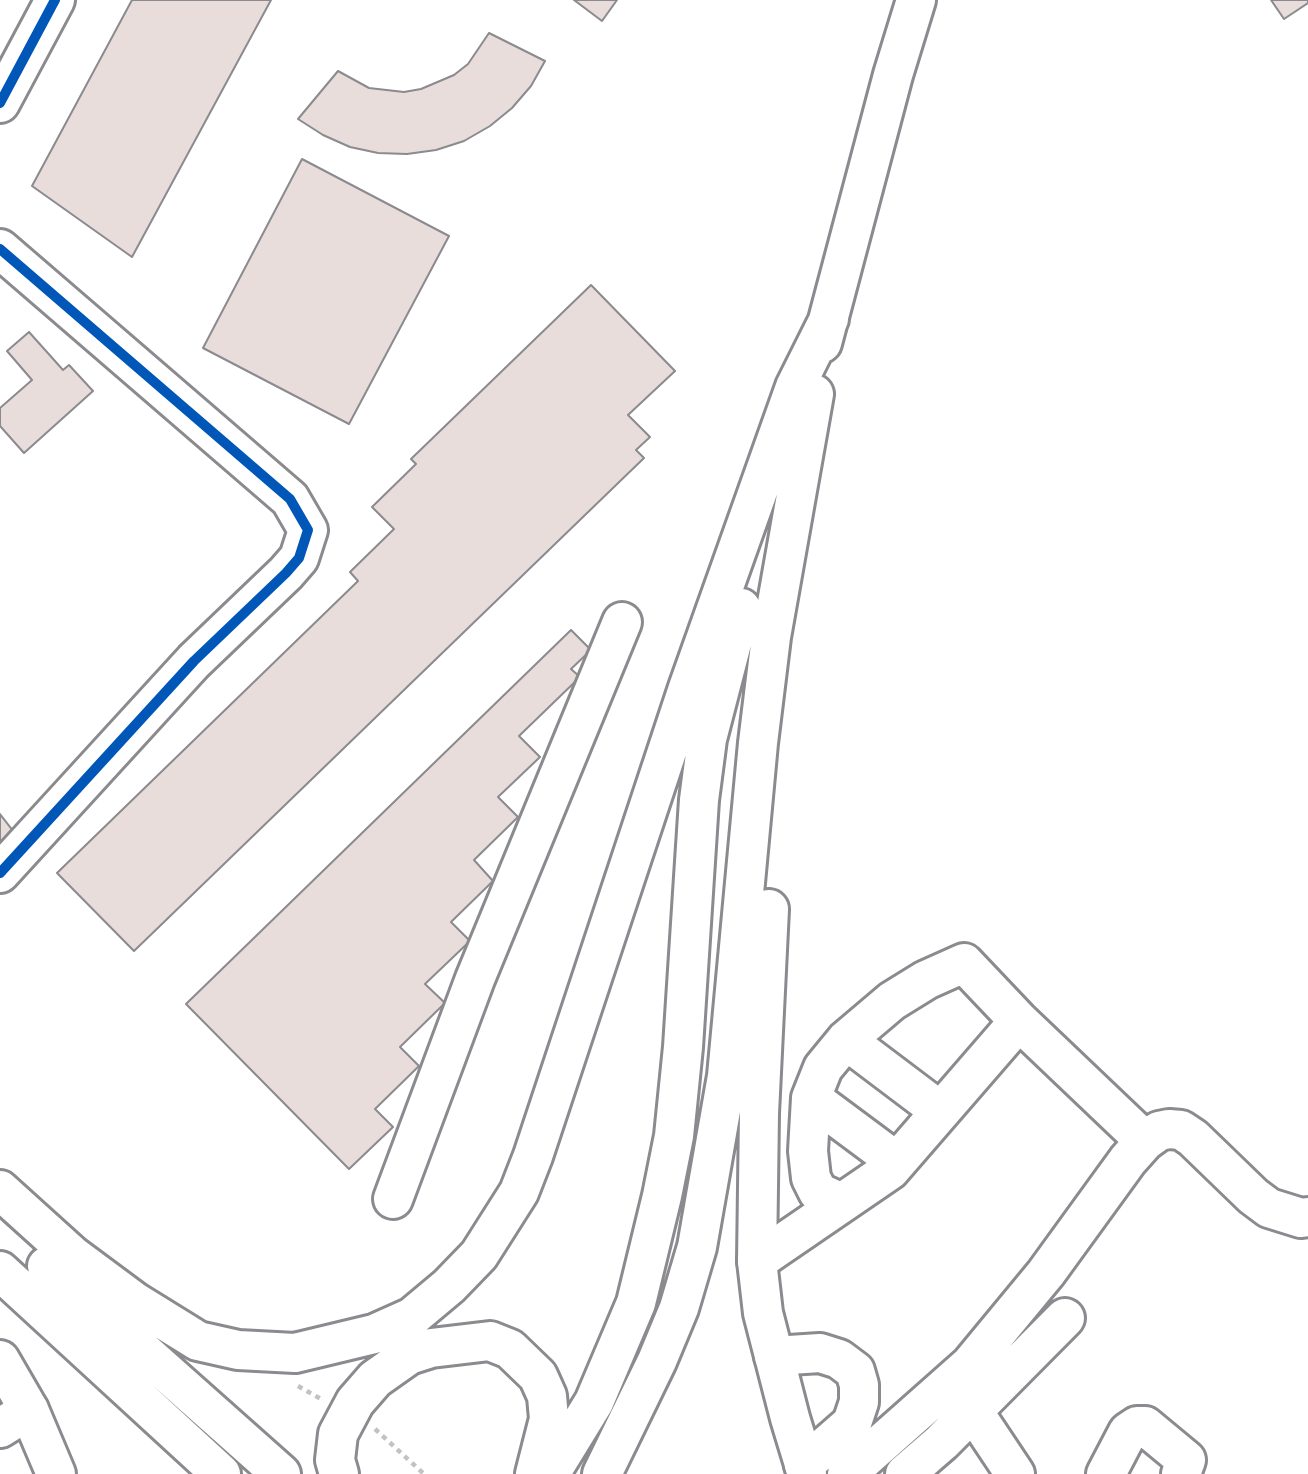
<!DOCTYPE html>
<style>
body{margin:0}
canvas{display:block;background:#fff}
</style>
<canvas width="1308" height="1474"></canvas>
<script>
const g = document.querySelector('canvas').getContext('2d');
g.lineJoin = 'round';
function fillPath(path, color) {
  g.fillStyle = color;
  g.fill(path, 'evenodd');
}
function toPath(rows) {
  const path = new Path2D();
  for (const r of rows) {
    path.moveTo(r[0], r[1]);
    for (let i = 2; i < r.length; i += 2) path.lineTo(r[i], r[i + 1]);
  }
  return path;
}
function strokePath(path, color, width, dash) {
  g.strokeStyle = color;
  g.lineWidth = width;
  g.lineCap = dash ? 'butt' : 'round';
  g.setLineDash(dash || []);
  g.stroke(path);
}
const building = toPath([
 [132,0,271,0,132,257,32,186,132,0],
 [574,0,617,0,602,21,574,0],
 [1271,0,1308,0,1308,3,1284,19,1271,0],
 [489,33,545,61,531,86,512,108,490,126,464,141,436,150,407,154,378,153,350,147,323,135,298,119,338,71,369,88,404,92,421,89,454,75,468,64,489,33],
 [302,159,449,236,349,424,203,348,302,159],
 [591,285,675,371,628,415,650,437,636,450,644,458,134,951,57,873,358,581,350,572,394,529,372,507,416,464,411,459,591,285],
 [29,332,63,370,69,365,93,391,24,453,0,426,0,408,32,380,7,351,29,332],
 [571,630,591,650,571,669,580,677,519,736,540,757,498,797,518,817,474,860,493,881,451,922,470,941,425,984,445,1003,400,1047,419,1066,375,1109,393,1127,349,1169,186,1004,571,630],
 [0,814,17,836,0,849,0,814]
]);
fillPath(building, '#e8dddb');
strokePath(building, '#8a8a8f', 2);
const minor = toPath([
 [0,103,55,0],
 [0,249,290,499,308,530,299,558,286,573,194,661,0,873],
 [846,1040,940,1111],
 [811,1098,897,1162],
 [393,1199,475,979,622,622],
 [842,1203,818,1192,811,1178,808,1151,811,1098,823,1068,846,1040,892,1001,926,980,964,963,1019,1021,1145,1141],
 [757,1261,890,1170,1019,1021],
 [774,1356,820,1353,839,1359,855,1371,859,1385,859,1402,852,1423,804,1465],
 [973,1411,1015,1474],
 [0,1428,29,1410],
 [847,1474,970,1365,1046,1273,1128,1160,1145,1141,1159,1131,1169,1129,1181,1130,1193,1138,1253,1196,1269,1208,1301,1218,1308,1217],
 [905,1474,942,1442,1065,1318],
 [1106,1474,1128,1432,1137,1426,1145,1426,1186,1460,1181,1474]
]);
const major = toPath([
 [822,343,893,75,916,0],
 [769,909,759,1113,757,1261,763,1313,790,1418,807,1474],
 [0,1190,73,1256,135,1302,198,1341,238,1350,295,1353,374,1334,412,1317,449,1286,479,1255,519,1192,533,1156,688,688,795,387,829,319],
 [47,1266,281,1474],
 [0,1271,221,1474],
 [0,1360,29,1410,56,1474],
 [339,1474,335,1460,338,1434,355,1402,375,1379,409,1355,431,1348,490,1341,510,1349,538,1376,547,1396,549,1419,535,1474],
 [550,1474,594,1402,636,1303,662,1196,674,1136,683,1047,699,800,707,739,741,608],
 [602,1474,657,1361,679,1308,697,1247,727,1076,758,743,771,637,814,394]
]);
strokePath(minor, '#8a8a8f', 44);
strokePath(major, '#8a8a8f', 44);
strokePath(toPath([
 [298,1386,321,1399],
 [375,1429,424,1474]
]), '#c2c2c4', 4.5, [5, 5]);
strokePath(minor, '#fff', 38);
strokePath(major, '#fff', 38);
strokePath(toPath([
 [0,103,55,0],
 [0,249,290,499,308,530,299,558,286,573,194,661,0,873]
]), '#0057b8', 10);
</script>
